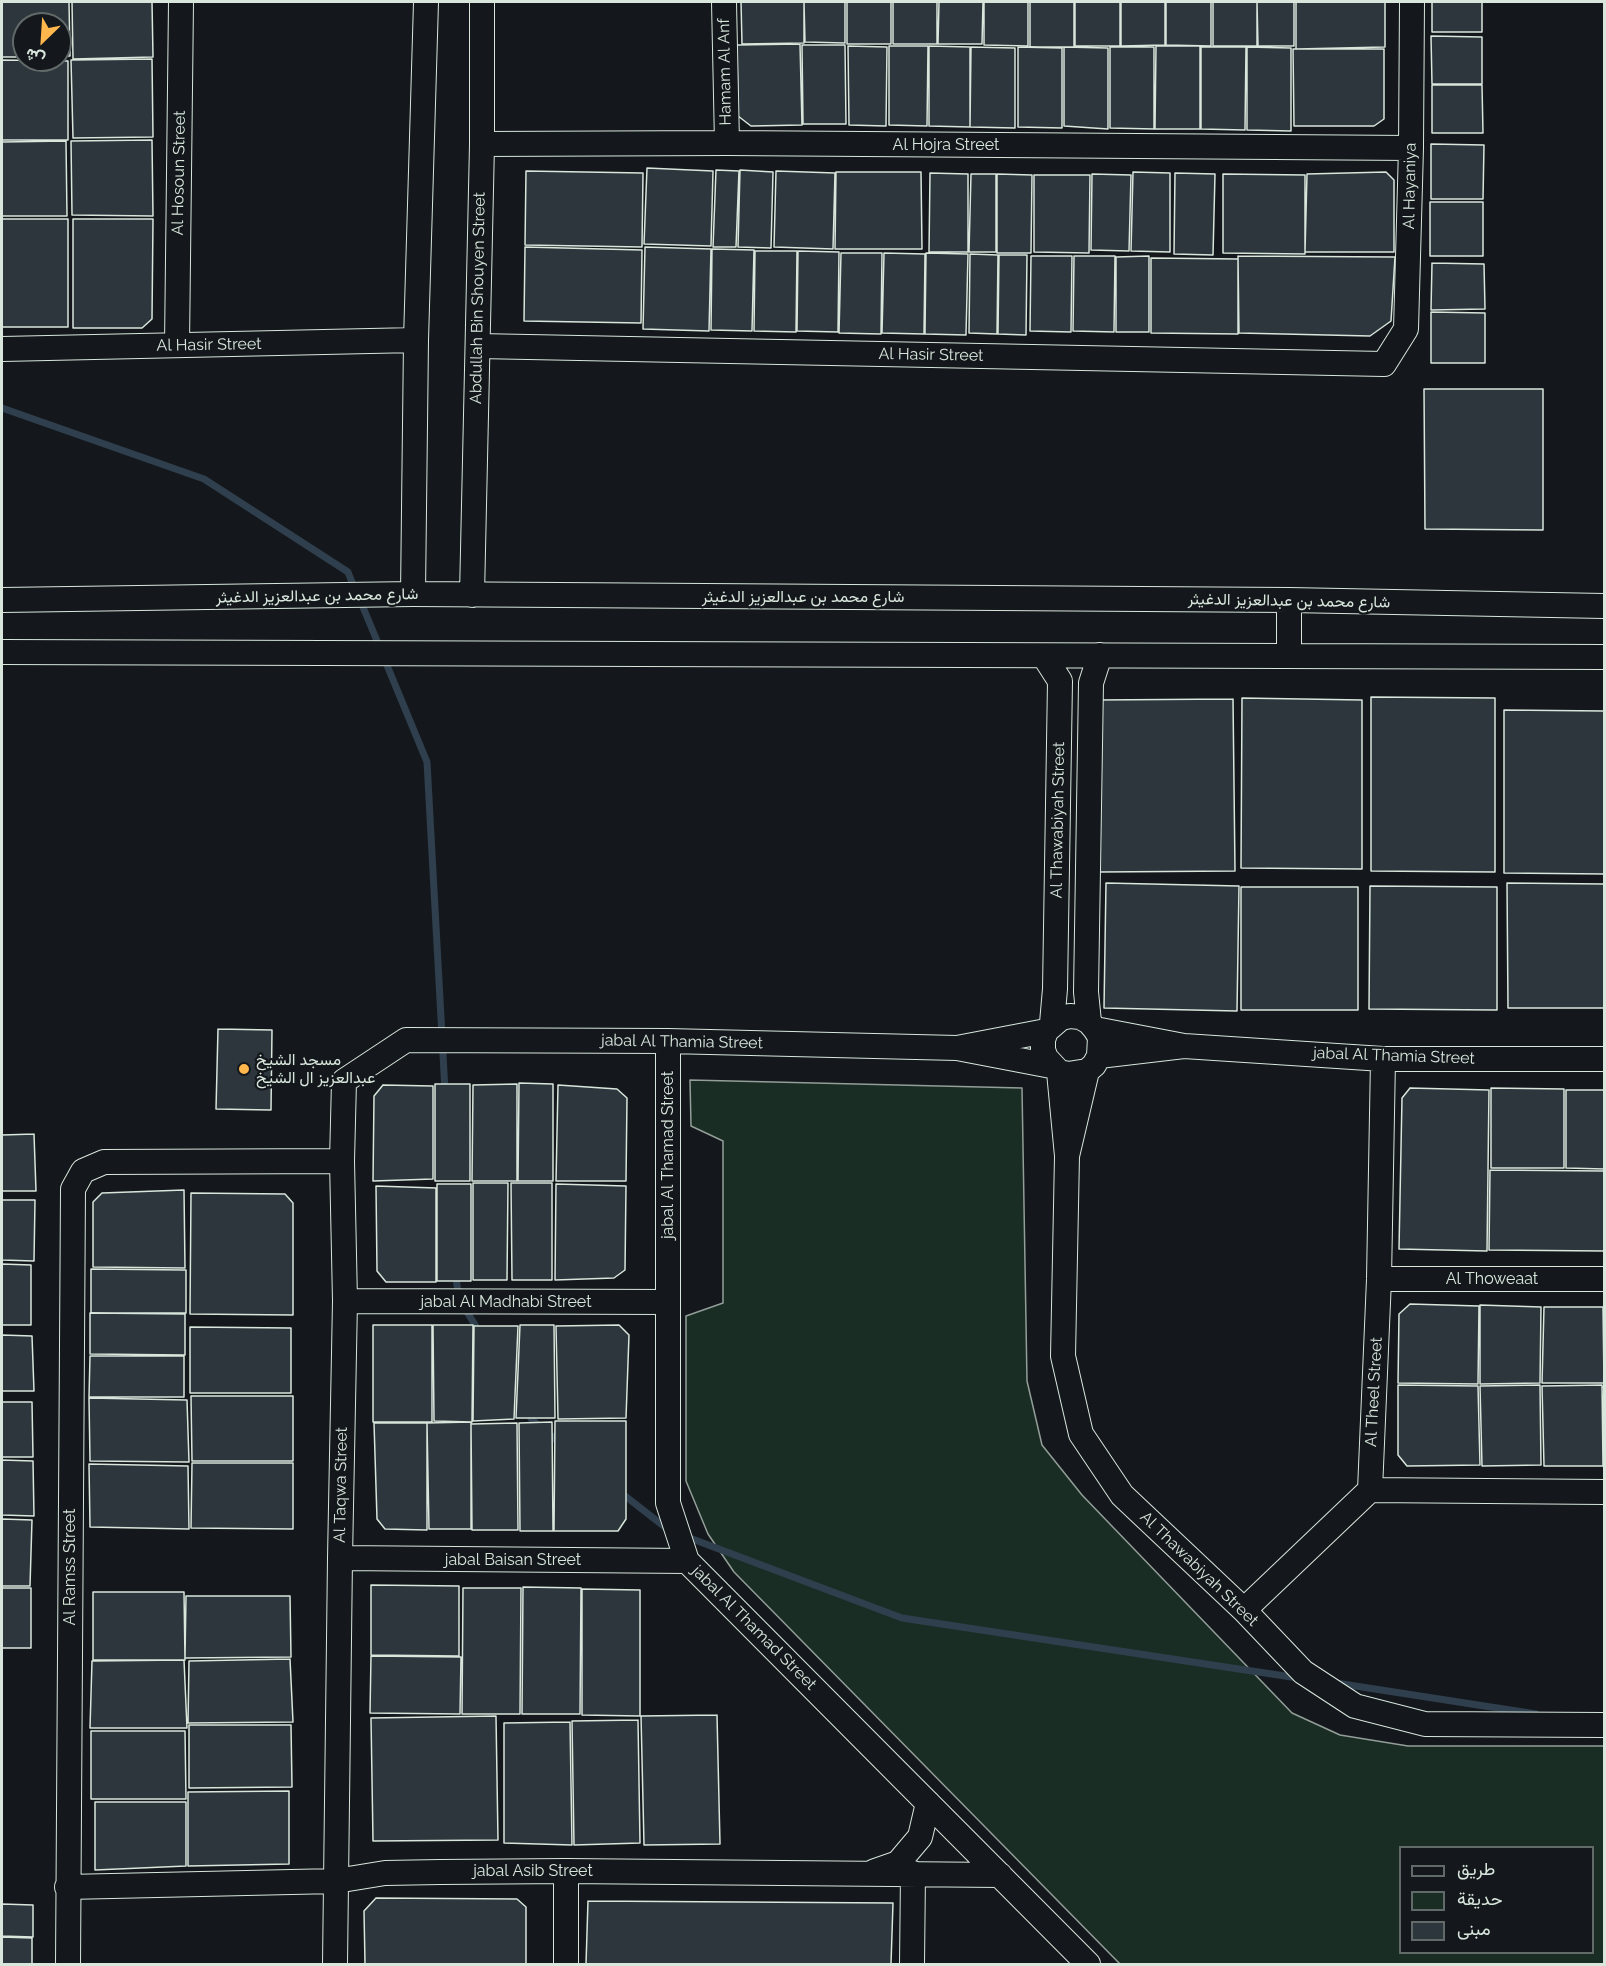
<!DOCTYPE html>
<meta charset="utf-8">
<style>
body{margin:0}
#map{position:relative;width:1606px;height:1966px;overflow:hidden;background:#14181c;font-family:Raleway,Vazirmatn,sans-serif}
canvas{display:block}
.frame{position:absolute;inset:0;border:3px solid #d8e6dc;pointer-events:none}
.legend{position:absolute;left:1399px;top:1846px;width:195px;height:108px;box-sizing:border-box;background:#14181c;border:2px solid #626a69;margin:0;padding:8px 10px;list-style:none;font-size:18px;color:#d8e6dc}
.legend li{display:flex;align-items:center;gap:12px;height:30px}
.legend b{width:30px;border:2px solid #626a69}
.north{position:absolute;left:12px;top:12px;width:60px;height:60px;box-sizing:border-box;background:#14181c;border:2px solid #626a69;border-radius:50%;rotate:205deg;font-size:16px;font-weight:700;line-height:24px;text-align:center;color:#d8e6dc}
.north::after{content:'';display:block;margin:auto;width:21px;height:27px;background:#ffb74d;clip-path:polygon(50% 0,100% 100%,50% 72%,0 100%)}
</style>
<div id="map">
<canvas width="1606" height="1966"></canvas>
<div class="frame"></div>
<ul class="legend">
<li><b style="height:8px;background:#14181c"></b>طريق</li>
<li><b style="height:16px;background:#1a2d24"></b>حديقة</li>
<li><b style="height:16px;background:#2c363c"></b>مبنى</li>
</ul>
<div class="north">ش</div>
</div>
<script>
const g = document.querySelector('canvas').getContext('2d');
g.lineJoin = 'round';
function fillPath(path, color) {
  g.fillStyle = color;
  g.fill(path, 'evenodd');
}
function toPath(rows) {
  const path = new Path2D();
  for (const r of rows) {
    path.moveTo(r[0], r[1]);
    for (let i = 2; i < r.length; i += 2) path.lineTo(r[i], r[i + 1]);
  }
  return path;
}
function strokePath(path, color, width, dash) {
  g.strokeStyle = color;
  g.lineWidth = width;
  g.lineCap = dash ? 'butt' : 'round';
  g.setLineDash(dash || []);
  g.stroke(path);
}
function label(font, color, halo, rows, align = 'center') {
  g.font = font + ' Raleway,Vazirmatn,sans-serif';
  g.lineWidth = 4.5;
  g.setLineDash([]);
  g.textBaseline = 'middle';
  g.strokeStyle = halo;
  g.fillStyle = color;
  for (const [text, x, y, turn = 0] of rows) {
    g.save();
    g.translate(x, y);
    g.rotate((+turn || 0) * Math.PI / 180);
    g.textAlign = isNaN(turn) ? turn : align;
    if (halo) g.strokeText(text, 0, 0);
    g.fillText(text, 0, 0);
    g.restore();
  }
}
const green = toPath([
 [690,1080,1022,1088,1027,1381,1042,1445,1082,1495,1292,1713,1340,1735,1408,1746,1604,1746,1604,1964,1120,1964,734,1572,708,1534,686,1481,686,1316,723,1303,723,1141,691,1126,690,1080],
 [1400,1848,1592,1848,1592,1952,1400,1952,1400,1848]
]);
fillPath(green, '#1a2d24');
strokePath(green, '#939e99', 1.5);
strokePath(toPath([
 [2,408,204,479,348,572,355,590],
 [360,600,380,648],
 [384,658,427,762,445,1091],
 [455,1273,459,1297],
 [464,1307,480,1333],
 [527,1412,532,1420,560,1443],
 [620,1492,670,1531],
 [687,1537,902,1618,1298,1678],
 [1336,1683,1536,1714]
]), '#2f3f4d', 7);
const building = toPath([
 [2,2,69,2,70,56,60,56,60,24,24,24,24,57,2,57,2,2],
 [72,2,152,2,153,57,73,59,72,2],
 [741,2,804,2,804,43,742,44,741,2],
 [804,2,845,2,845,43,805,42,804,2],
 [847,2,891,2,891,44,847,44,847,2],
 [893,2,937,2,937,44,893,44,893,2],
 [939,2,983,2,982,44,938,44,939,2],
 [984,2,1028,2,1028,46,984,45,984,2],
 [1030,2,1074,2,1074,47,1030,47,1030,2],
 [1075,2,1120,2,1120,46,1075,46,1075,2],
 [1121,2,1165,2,1165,45,1121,46,1121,2],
 [1166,2,1211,2,1211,46,1166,45,1166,2],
 [1213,2,1257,2,1257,46,1213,46,1213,2],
 [1257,2,1294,2,1294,46,1258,46,1257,2],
 [1296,2,1385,2,1385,47,1296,49,1296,2],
 [1432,2,1482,2,1482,32,1432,32,1432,2],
 [1431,36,1482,37,1482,84,1432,84,1431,36],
 [800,44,802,125,751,126,738,116,737,45,800,44],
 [802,45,845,45,846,124,803,124,802,45],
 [848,46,887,47,886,126,849,125,848,46],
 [889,46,928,46,927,126,889,125,889,46],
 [929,46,970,47,970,127,929,126,929,46],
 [1156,46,1200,46,1200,129,1155,129,1156,46],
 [971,47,1015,48,1015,128,970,127,971,47],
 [1018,47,1062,48,1062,128,1018,127,1018,47],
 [1064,47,1108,48,1108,129,1064,126,1064,47],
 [1110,47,1154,47,1154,129,1110,128,1110,47],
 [1201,47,1246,47,1245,130,1201,129,1201,47],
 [1247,47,1291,48,1291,131,1247,130,1247,47],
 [1293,49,1384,49,1384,119,1374,126,1294,126,1293,49],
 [152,59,153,137,73,138,71,60,152,59],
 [2,60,68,61,68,140,2,140,2,60],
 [1432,85,1482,85,1483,133,1432,133,1432,85],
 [152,140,153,216,72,215,71,141,152,140],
 [66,141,67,216,2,216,2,142,66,141],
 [1431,144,1484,145,1483,199,1431,199,1431,144],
 [647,168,713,171,711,246,644,244,647,168],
 [716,170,739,171,736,247,713,247,716,170],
 [740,170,773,172,771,248,738,247,740,170],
 [526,171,643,173,642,247,525,245,526,171],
 [776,171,835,173,833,249,774,247,776,171],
 [836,172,921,172,922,249,835,249,836,172],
 [1133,172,1170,173,1170,252,1131,251,1133,172],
 [1386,172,1394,180,1394,252,1305,252,1307,174,1386,172],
 [930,173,968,174,968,252,929,252,930,173],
 [1175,173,1215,174,1213,255,1174,254,1175,173],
 [971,174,996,174,996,252,969,252,971,174],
 [997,174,1032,175,1031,253,997,253,997,174],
 [1092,174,1131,175,1129,251,1091,250,1092,174],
 [1223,174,1305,175,1305,254,1223,253,1223,174],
 [1034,175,1090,175,1089,253,1034,252,1034,175],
 [1430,202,1483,202,1483,256,1430,256,1430,202],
 [2,219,68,219,68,327,2,327,2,219],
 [73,219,153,219,152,319,142,328,73,328,73,219],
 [525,247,642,250,641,323,524,321,525,247],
 [645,247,711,249,709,331,643,329,645,247],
 [712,249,754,250,752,331,711,330,712,249],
 [755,251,797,251,796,332,754,331,755,251],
 [798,251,839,252,838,332,797,331,798,251],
 [841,253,882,253,881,334,839,333,841,253],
 [884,253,925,254,924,334,882,333,884,253],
 [926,253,968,254,966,335,925,334,926,253],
 [970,254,998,255,997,334,969,333,970,254],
 [999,255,1027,255,1026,335,998,334,999,255],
 [1031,256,1072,256,1071,332,1030,331,1031,256],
 [1074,256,1115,256,1114,332,1073,331,1074,256],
 [1149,256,1149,332,1116,332,1116,257,1149,256],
 [1238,256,1395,257,1391,321,1370,336,1239,333,1238,256],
 [1151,258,1238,259,1238,334,1151,333,1151,258],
 [1432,263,1484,264,1485,309,1431,310,1432,263],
 [1431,312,1485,313,1485,363,1431,363,1431,312],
 [1424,389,1543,389,1543,530,1425,529,1424,389],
 [1371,697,1495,698,1495,872,1371,871,1371,697],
 [1242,698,1362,700,1362,869,1241,868,1242,698],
 [1233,699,1235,871,1099,872,1096,700,1233,699],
 [1504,710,1604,711,1604,874,1504,873,1504,710],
 [1106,883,1239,886,1237,1011,1104,1008,1106,883],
 [1507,883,1604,884,1604,1008,1508,1008,1507,883],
 [1370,886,1497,887,1497,1010,1369,1009,1370,886],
 [1241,887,1358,887,1358,1010,1241,1010,1241,887],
 [218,1029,272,1030,271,1110,216,1109,218,1029],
 [519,1083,553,1084,553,1181,518,1181,519,1083],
 [435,1084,470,1084,470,1181,435,1181,435,1084],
 [517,1084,517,1181,472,1181,473,1085,517,1084],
 [383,1085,433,1086,433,1179,373,1181,374,1096,383,1085],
 [558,1085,617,1089,627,1098,626,1181,556,1181,558,1085],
 [1410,1088,1489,1090,1487,1251,1399,1249,1402,1098,1410,1088],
 [1491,1088,1564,1089,1564,1168,1491,1168,1491,1088],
 [1566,1090,1604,1090,1604,1169,1566,1168,1566,1090],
 [34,1134,36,1191,2,1191,2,1135,34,1134],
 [1490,1170,1604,1171,1604,1251,1489,1250,1490,1170],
 [473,1183,508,1183,507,1280,473,1280,473,1183],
 [511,1183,552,1183,552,1280,512,1280,511,1183],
 [437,1184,471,1184,471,1281,437,1281,437,1184],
 [556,1184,626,1186,625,1270,614,1278,555,1280,556,1184],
 [376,1186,436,1188,436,1282,386,1282,377,1271,376,1186],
 [184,1190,185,1268,93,1267,93,1202,102,1193,184,1190],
 [191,1193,285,1194,293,1203,293,1315,190,1314,191,1193],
 [2,1200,35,1200,34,1261,2,1260,2,1200],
 [2,1264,31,1265,31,1325,2,1325,2,1264],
 [91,1269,186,1270,186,1313,91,1313,91,1269],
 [1410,1304,1479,1306,1478,1384,1398,1383,1399,1314,1410,1304],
 [1480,1305,1541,1307,1540,1383,1480,1384,1480,1305],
 [1544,1307,1603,1307,1604,1383,1542,1383,1544,1307],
 [90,1313,185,1314,185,1355,90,1354,90,1313],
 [373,1325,432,1325,432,1422,373,1422,373,1325],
 [433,1325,473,1325,472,1422,434,1421,433,1325],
 [520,1325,554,1325,555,1418,516,1418,520,1325],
 [619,1325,629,1335,626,1418,558,1419,556,1326,619,1325],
 [474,1326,518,1326,514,1419,473,1421,474,1326],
 [190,1327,291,1328,291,1393,190,1393,190,1327],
 [2,1335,32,1336,34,1391,2,1391,2,1335],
 [90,1356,184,1356,184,1397,89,1397,90,1356],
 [1398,1385,1478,1386,1480,1465,1407,1466,1398,1455,1398,1385],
 [1540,1385,1541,1465,1482,1466,1480,1386,1540,1385],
 [1602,1385,1603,1466,1544,1466,1542,1386,1602,1385],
 [1602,1387,1604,1387,1604,1467,1602,1387],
 [191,1396,293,1396,293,1461,192,1461,191,1396],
 [89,1398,187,1400,189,1462,90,1461,89,1398],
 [2,1402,32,1402,33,1457,2,1457,2,1402],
 [555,1421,626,1421,626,1519,618,1531,554,1531,555,1421],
 [471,1422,471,1529,429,1529,427,1423,471,1422],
 [552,1422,553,1531,520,1531,519,1423,552,1422],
 [374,1423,427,1423,427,1530,385,1529,377,1519,374,1423],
 [517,1423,518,1530,472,1530,471,1424,517,1423],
 [2,1460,33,1461,34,1516,2,1515,2,1460],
 [192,1463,293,1463,293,1529,191,1528,192,1463],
 [89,1464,188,1466,189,1529,90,1527,89,1464],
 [2,1519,32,1520,30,1586,2,1586,2,1519],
 [371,1585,459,1586,459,1656,371,1655,371,1585],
 [523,1587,581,1588,580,1714,522,1714,523,1587],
 [2,1588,31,1588,31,1648,2,1648,2,1588],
 [463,1588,521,1588,520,1714,462,1714,463,1588],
 [582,1589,640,1590,640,1716,582,1715,582,1589],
 [93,1592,184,1592,185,1660,93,1660,93,1592],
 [186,1596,290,1596,291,1657,185,1658,186,1596],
 [371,1656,461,1657,460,1714,370,1713,371,1656],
 [290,1659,293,1722,188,1723,189,1661,290,1659],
 [184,1660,187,1728,90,1728,92,1661,184,1660],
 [717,1715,720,1844,644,1845,641,1716,717,1715],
 [496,1716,498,1840,373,1841,371,1718,496,1716],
 [638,1720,640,1843,574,1845,572,1721,638,1720],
 [570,1722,572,1845,504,1843,504,1723,570,1722],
 [189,1725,291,1725,292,1787,189,1788,189,1725],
 [91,1731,185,1731,186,1799,91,1799,91,1731],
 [289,1791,289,1864,188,1866,188,1792,289,1791],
 [95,1802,186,1802,186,1866,95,1870,95,1802],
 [376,1898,517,1899,526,1907,526,1964,365,1964,364,1911,376,1898],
 [588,1901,893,1903,891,1964,586,1964,588,1901],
 [2,1904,33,1905,33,1937,2,1936,2,1904],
 [2,1937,32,1938,32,1964,2,1964,2,1937]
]);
fillPath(building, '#2c363c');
strokePath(building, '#d8e6dc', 1.5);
const minor = toPath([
 [724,2,727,143],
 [482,144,727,143,1411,148],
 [177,345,181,2],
 [478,346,1384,364,1406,329,1411,148,1412,2],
 [2,349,416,340],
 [413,594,416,340,426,2],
 [472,595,482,144,482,2],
 [2,600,413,594,1289,600,1604,606],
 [2,652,1604,657],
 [1044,656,1060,681,1055,989,1052,1023],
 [1289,656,1289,600],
 [1089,1022,1086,992,1091,683,1100,655],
 [1095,1029,1100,1037,1099,1056,1094,1065,1087,1071,1068,1074,1059,1072,1046,1058,1043,1050,1043,1040,1046,1031,1061,1018,1070,1016,1080,1017,1089,1022,1095,1029,1184,1046,1099,1056],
 [1046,1031,957,1048,1051,1066],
 [668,1041,668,1503,687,1561,1088,1964],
 [1184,1046,1383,1059,1604,1059],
 [1383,1059,1379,1279,1370,1490,1604,1492],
 [1059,1072,1067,1156,1087,1071],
 [1067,1156,1063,1356,1081,1434,1122,1495,1244,1610,1303,1672,1355,1706,1425,1724,1604,1725],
 [1379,1279,1604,1279],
 [345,1301,667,1302],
 [340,1558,687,1561],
 [1244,1610,1370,1490],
 [566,1871,566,1964],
 [875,1871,898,1863,920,1837,928,1803],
 [67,1887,336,1881,385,1873,440,1872,566,1871,1000,1875],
 [68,1964,73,1189,83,1171,104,1162,342,1161],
 [335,1964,340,1558,345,1301,342,1161,344,1081,406,1040,668,1041,957,1048],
 [912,1964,913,1873]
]);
strokePath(minor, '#d8e6dc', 26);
strokePath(minor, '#14181c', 24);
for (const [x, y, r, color] of [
 [244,1069,6,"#ffb74d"]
]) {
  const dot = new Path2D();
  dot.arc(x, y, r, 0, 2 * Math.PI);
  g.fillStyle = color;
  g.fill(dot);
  strokePath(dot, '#14181c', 2);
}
label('16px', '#d8e6dc', '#14181c', [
 ["Hamam Al Anf",725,72,-91],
 ["Al Hojra Street",946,145],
 ["Al Hosoun Street",179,173,-89],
 ["Al Hayaniya",1410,186,-89],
 ["Abdullah Bin Shouyen Street",478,298,-89],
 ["Al Hasir Street",209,345,-1],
 ["Al Hasir Street",931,355,1],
 ["شارع محمد بن عبدالعزيز الدغيثر",317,596,-1],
 ["شارع محمد بن عبدالعزيز الدغيثر",803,597],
 ["شارع محمد بن عبدالعزيز الدغيثر",1289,601,1],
 ["Al Thawabiyah Street",1058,820,-89],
 ["jabal Al Thamia Street",682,1042,1],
 ["jabal Al Thamia Street",1394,1056,2],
 ["jabal Al Thamad Street",668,1155,-90],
 ["Al Thoweaat",1492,1279],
 ["jabal Al Madhabi Street",506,1302],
 ["Al Theel Street",1374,1392,-87],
 ["Al Taqwa Street",341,1485,-89],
 ["jabal Baisan Street",513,1560],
 ["Al Ramss Street",70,1567,-90],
 ["Al Thawabiyah Street",1199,1569,44],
 ["jabal Al Thamad Street",754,1628,45],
 ["jabal Asib Street",533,1871]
]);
label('16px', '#d8e6dc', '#14181c', [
 ["مسجد الشيخ",256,1060],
 ["عبدالعزيز ال الشيخ",256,1078]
], 'left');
</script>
